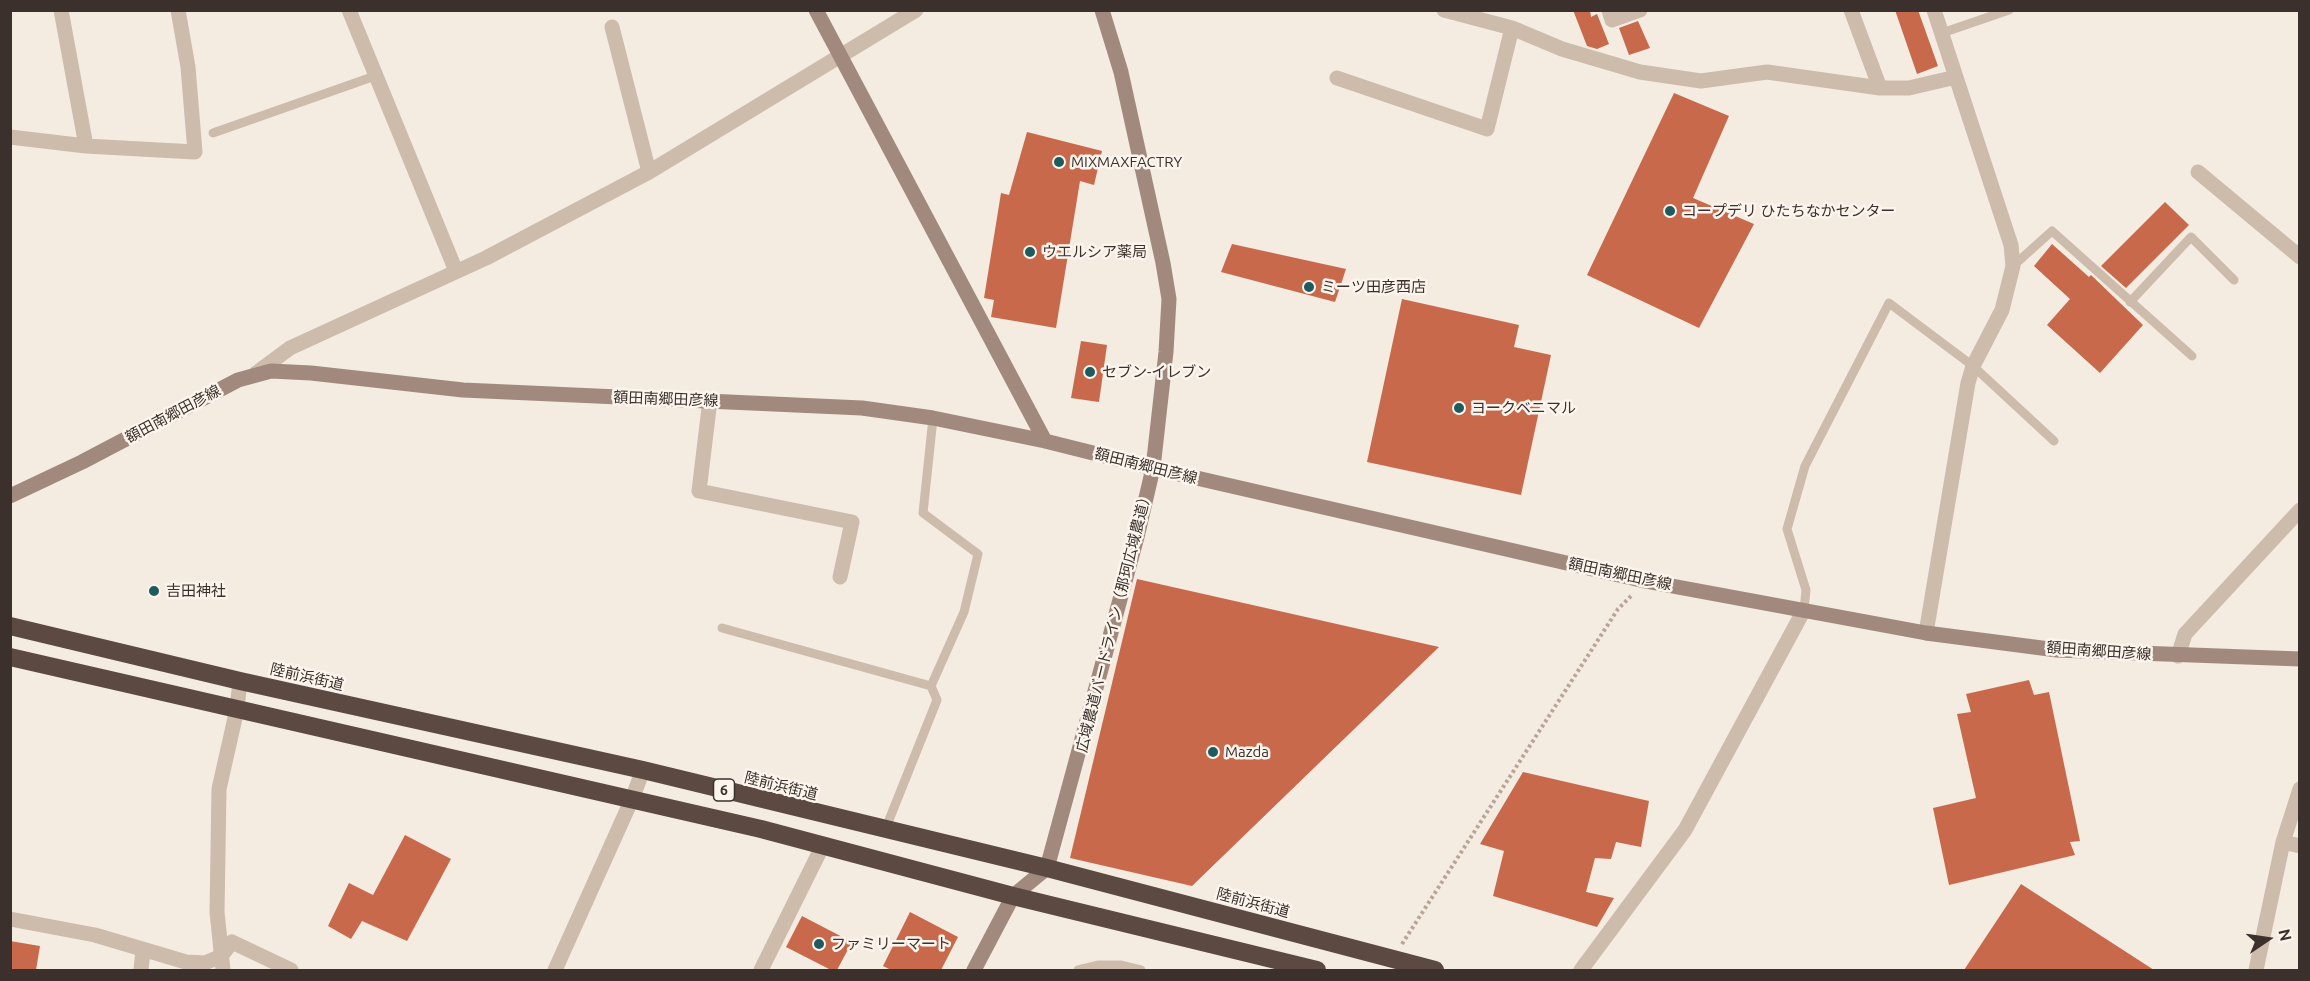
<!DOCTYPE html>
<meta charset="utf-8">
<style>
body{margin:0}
#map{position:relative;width:2310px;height:981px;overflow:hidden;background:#f4ebe1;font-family:Ubuntu,sans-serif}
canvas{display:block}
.frame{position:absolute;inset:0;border:12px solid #3b302b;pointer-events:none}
.north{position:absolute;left:2238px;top:909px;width:60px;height:60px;-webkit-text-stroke:4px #fbf5ee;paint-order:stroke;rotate:77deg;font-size:16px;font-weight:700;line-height:24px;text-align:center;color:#3b302b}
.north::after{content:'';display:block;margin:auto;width:21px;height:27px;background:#3b302b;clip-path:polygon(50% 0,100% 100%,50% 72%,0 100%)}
</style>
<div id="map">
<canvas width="2310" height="981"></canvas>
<div class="frame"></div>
<div class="north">N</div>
</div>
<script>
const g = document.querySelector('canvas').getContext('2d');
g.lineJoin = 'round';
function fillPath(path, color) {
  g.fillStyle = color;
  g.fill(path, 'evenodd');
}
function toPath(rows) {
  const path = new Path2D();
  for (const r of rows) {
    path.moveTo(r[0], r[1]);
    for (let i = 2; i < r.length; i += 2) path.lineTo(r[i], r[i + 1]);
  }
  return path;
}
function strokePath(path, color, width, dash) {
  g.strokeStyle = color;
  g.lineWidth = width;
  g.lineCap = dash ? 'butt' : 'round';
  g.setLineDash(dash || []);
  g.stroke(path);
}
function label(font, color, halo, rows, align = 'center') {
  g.font = font + ' Ubuntu,"Noto Sans JP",sans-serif';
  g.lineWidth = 5;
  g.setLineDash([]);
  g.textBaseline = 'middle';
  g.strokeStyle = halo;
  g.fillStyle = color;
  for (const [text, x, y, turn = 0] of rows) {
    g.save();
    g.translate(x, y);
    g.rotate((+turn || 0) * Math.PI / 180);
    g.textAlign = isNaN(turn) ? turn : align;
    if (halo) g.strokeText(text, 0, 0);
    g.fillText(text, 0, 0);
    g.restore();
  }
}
fillPath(toPath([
 [1573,10,1590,10,1591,17,1597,14,1609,44,1597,49,1587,46],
 [1895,10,1918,10,1938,66,1917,74],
 [1638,21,1650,48,1629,55,1619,28],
 [1674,93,1729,116,1693,198,1754,224,1699,328,1587,275],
 [1027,132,1102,151,1094,185,1080,181,1056,328,991,317,994,300,984,298,1001,193,1009,195],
 [2165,202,2189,225,2126,288,2101,266],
 [1232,244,1346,269,1335,302,1221,272],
 [2052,244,2089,277,2091,275,2143,325,2100,373,2047,325,2070,299,2034,266],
 [1402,299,1519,325,1514,347,1551,355,1521,495,1367,462],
 [1081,341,1107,345,1099,402,1071,398],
 [1137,579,1439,647,1192,886,1070,858],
 [2029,680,2034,695,2049,692,2080,841,2070,842,2075,855,1949,885,1933,808,1976,798,1957,714,1971,712,1966,694],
 [1523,772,1649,801,1641,847,1616,842,1611,859,1595,858,1586,892,1614,898,1597,927,1493,896,1504,851,1480,844],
 [405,835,451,859,407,941,362,921,351,939,328,926,349,883,373,895],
 [2021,884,2154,970,1964,970],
 [910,912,958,937,941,970,891,970,883,966],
 [802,916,852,942,837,970,831,970,786,947],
 [10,941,40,946,36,970,10,970]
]), '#c8694b');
strokePath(toPath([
 [1402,944,1618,609,1632,595]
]), '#b9a596', 4, [3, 3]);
strokePath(toPath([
 [1942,33,2009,10],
 [213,133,375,76],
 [2013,266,2052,231,2192,356],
 [2130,302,2191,237,2234,280],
 [1804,610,1806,590,1787,529,1805,466,1889,303,1973,366,2054,441],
 [722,628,931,686,937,700,885,830],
 [931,686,964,612,978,554,923,513,933,418],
 [1078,970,1099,965,1120,965,1141,970]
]), '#cdbbac', 9);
strokePath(toPath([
 [61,10,86,146],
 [349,10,456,271],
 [1444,10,1512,28,1562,49,1640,72,1701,81,1767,72,1880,88,1909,88,1956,77],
 [1609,10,1612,20,1640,10],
 [1851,10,1880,88],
 [612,27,649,172],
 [1337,78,1487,129,1512,28],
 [10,137,86,146,195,152,188,67,178,10],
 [2198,172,2300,257],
 [255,374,290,348,486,258,649,172,916,10],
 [710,400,699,491,852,522,840,577],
 [1926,633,1968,383,1973,366,2002,310,2013,266,2011,245,1934,10],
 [2178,656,2185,634,2300,510],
 [2283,842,2300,846],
 [10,919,95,935,186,962,205,963,221,956,232,942,291,970],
 [141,970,143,950],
 [223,970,217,912,219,789,237,709,240,681],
 [555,970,632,799,643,770],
 [761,970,823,845],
 [1581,970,1685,830,1804,610],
 [2256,970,2283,842,2300,789]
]), '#cdbbac', 15);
strokePath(toPath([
 [816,10,1045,441],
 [10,496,82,462,238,380,271,371,311,373,463,390,862,408,933,418,1045,441,1153,468,1645,581,1926,633,2057,650,2300,659],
 [974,970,1013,896,1047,868,1137,537,1153,468,1166,352,1169,299,1163,263,1121,72,1102,10]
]), '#a18a7d', 15);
strokePath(toPath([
 [10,626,240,681,643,770,1047,868,1435,970],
 [10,657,761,829,1013,896,1317,970]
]), '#5c4a42', 18);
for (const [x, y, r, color] of [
 [1059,162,6,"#1f5a5e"],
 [1670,211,6,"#1f5a5e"],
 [1030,252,6,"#1f5a5e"],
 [1309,287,6,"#1f5a5e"],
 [1090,372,6,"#1f5a5e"],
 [1459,408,6,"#1f5a5e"],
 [154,591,6,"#1f5a5e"],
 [1213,752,6,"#1f5a5e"],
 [819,944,6,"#1f5a5e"]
]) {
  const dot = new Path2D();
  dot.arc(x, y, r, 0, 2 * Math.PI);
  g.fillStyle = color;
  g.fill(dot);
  strokePath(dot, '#fbf5ee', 2);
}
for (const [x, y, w] of [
 [724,790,21]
]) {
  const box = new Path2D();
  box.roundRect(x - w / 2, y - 11, w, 22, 4.5);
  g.fillStyle = '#fbf5ee';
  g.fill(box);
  strokePath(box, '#3b302b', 1.5);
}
label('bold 14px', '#3b302b', null, [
 ["6",724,790]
]);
label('15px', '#3b302b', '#fbf5ee', [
 ["MIXMAXFACTRY",1071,162],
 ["コープデリ ひたちなかセンター",1682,211],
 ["ウエルシア薬局",1042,252],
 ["ミーツ田彦西店",1321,287],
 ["セブン-イレブン",1102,372],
 ["ヨークベニマル",1471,408],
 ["吉田神社",166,591],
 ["Mazda",1225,752],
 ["ファミリーマート",831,944]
], 'left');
label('15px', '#3b302b', '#fbf5ee', [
 ["額田南郷田彦線",666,399,2],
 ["額田南郷田彦線",173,414,-28],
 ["額田南郷田彦線",1146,466,14],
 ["額田南郷田彦線",1620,574,12],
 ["広域農道バードライン（那珂広域農道）",1114,621,-76],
 ["額田南郷田彦線",2099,651,4],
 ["陸前浜街道",307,677,13],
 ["陸前浜街道",781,786,14],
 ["陸前浜街道",1253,903,15]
]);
</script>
